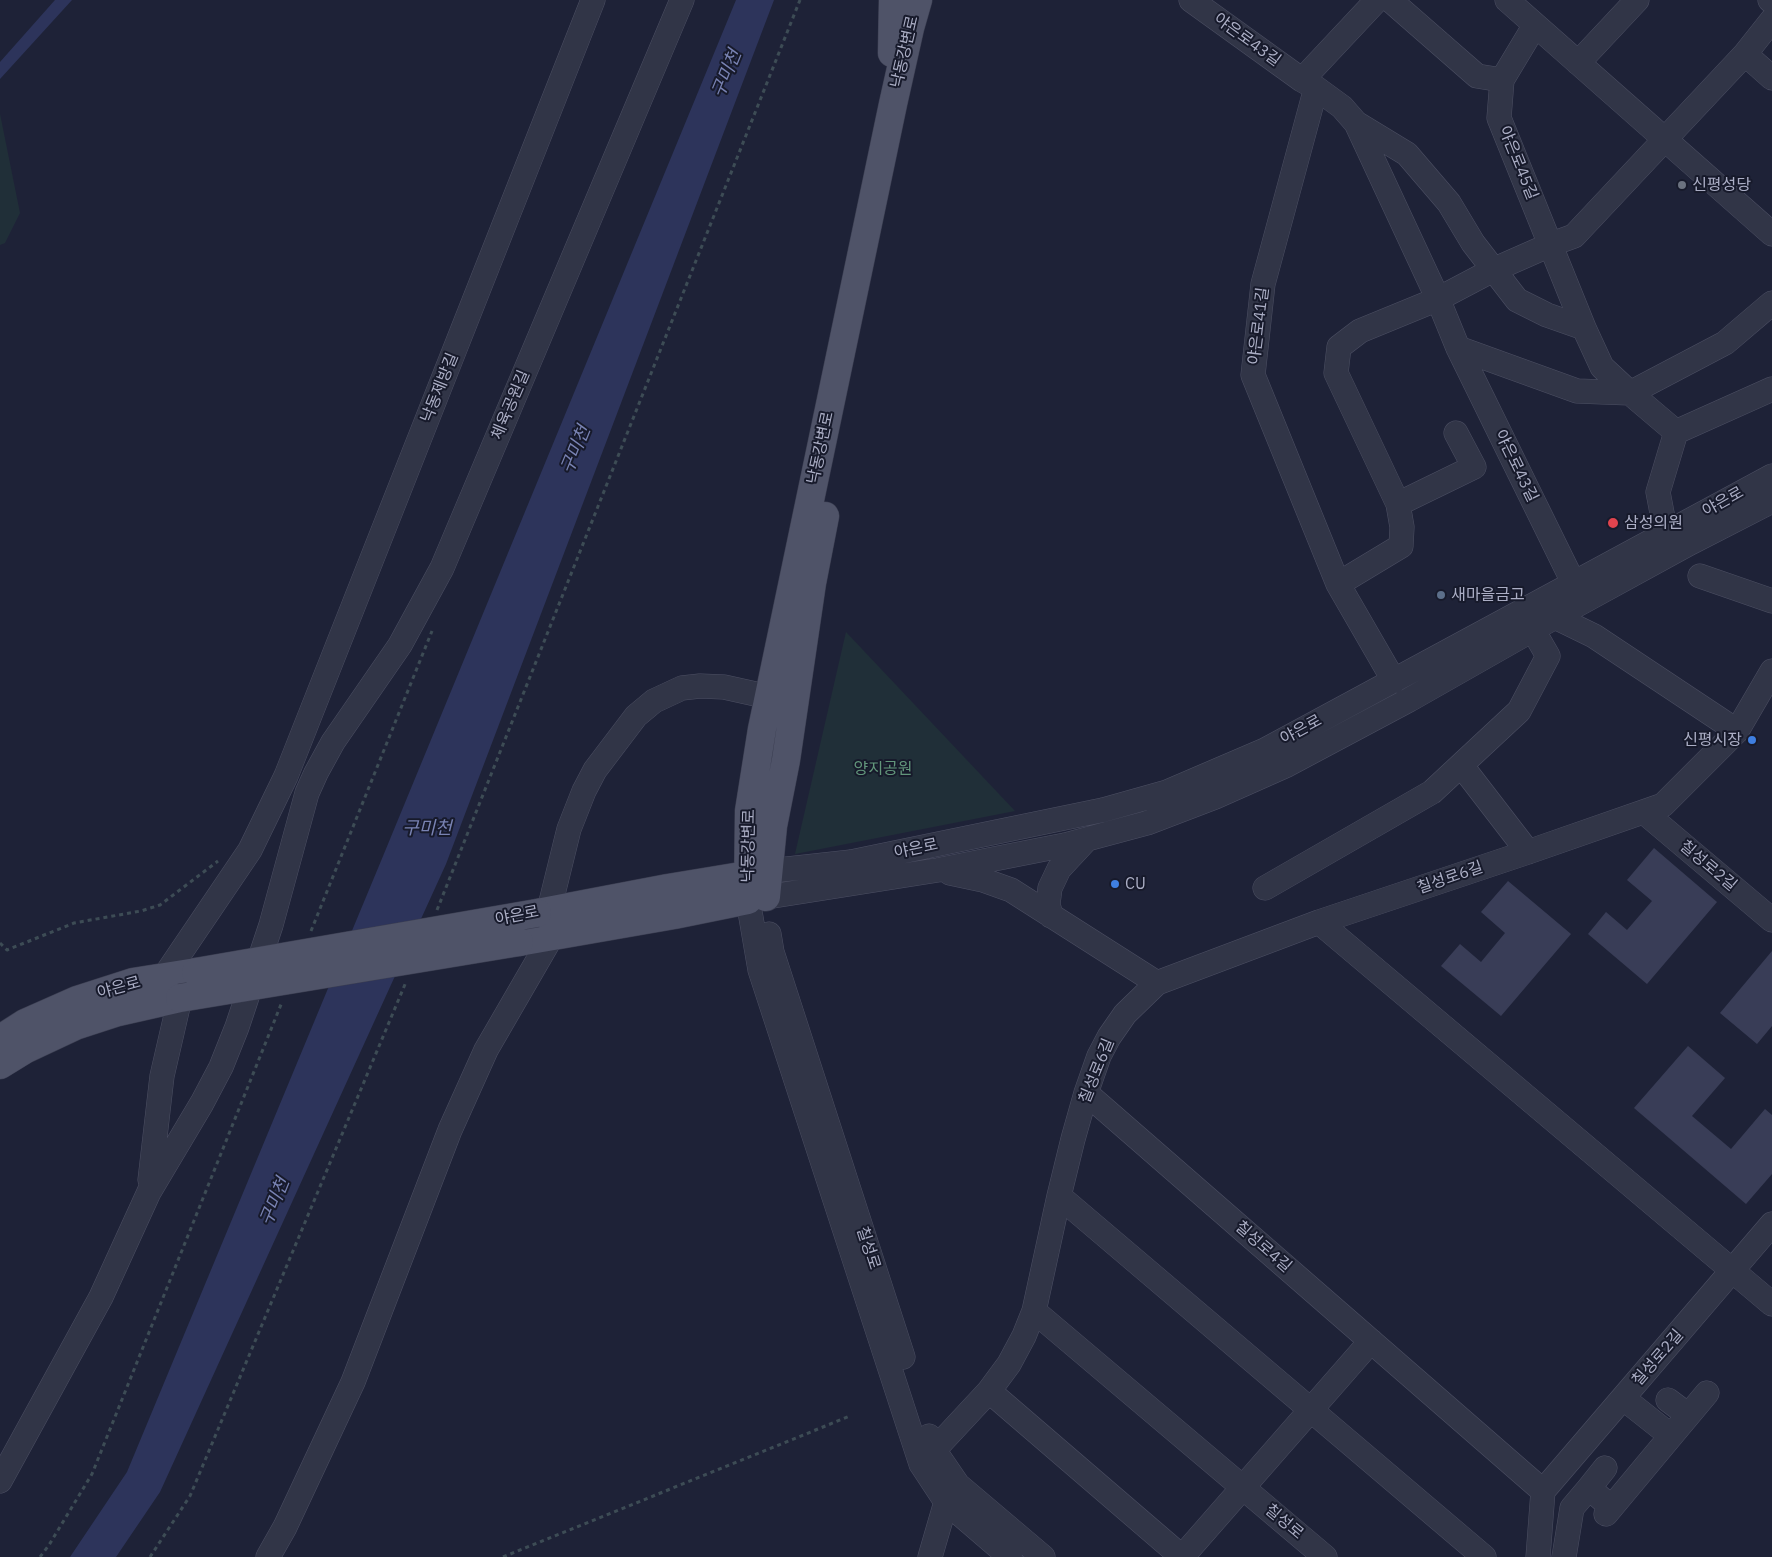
<!DOCTYPE html>
<meta charset="utf-8">
<style>
body{margin:0}
canvas{display:block;background:#1e2237}
</style>
<canvas width="1772" height="1557"></canvas>
<script>
const g = document.querySelector('canvas').getContext('2d');
g.lineJoin = 'round';
function fillPath(path, color) {
  g.fillStyle = color;
  g.fill(path, 'evenodd');
}
function toPath(rows) {
  const path = new Path2D();
  for (const r of rows) {
    path.moveTo(r[0], r[1]);
    for (let i = 2; i < r.length; i += 2) path.lineTo(r[i], r[i + 1]);
  }
  return path;
}
function strokePath(path, color, width, dash) {
  g.strokeStyle = color;
  g.lineWidth = width;
  g.lineCap = dash ? 'butt' : 'round';
  g.setLineDash(dash || []);
  g.stroke(path);
}
function label(font, color, halo, rows, align = 'center') {
  g.font = font + ' "IBM Plex Sans","Noto Sans KR",sans-serif';
  g.lineWidth = 4;
  g.setLineDash([]);
  g.textBaseline = 'middle';
  g.strokeStyle = halo;
  g.fillStyle = color;
  for (const [text, x, y, turn = 0] of rows) {
    g.save();
    g.translate(x, y);
    g.rotate((+turn || 0) * Math.PI / 180);
    g.textAlign = isNaN(turn) ? turn : align;
    if (halo) g.strokeText(text, 0, 0);
    g.fillText(text, 0, 0);
    g.restore();
  }
}
fillPath(toPath([
 [0,114,20,213,5,243,0,245],
 [846,632,1015,811,795,854]
]), '#202f38');
fillPath(toPath([
 [55,0,72,0,0,79,0,62],
 [736,0,774,0,446,864,160,1492,116,1557,70,1557,127,1472,381,861]
]), '#2d345b');
fillPath(toPath([
 [1654,848,1717,902,1647,984,1588,934,1606,912,1627,930,1652,901,1627,880],
 [1508,881,1571,934,1501,1016,1441,966,1460,944,1481,962,1505,933,1481,912],
 [1772,951,1772,1026,1757,1044,1720,1013],
 [1688,1046,1725,1078,1692,1116,1731,1149,1765,1109,1772,1115,1772,1174,1746,1204,1634,1108]
]), '#393d57');
const minor = toPath([
 [1191,0,1302,80],
 [1377,0,1302,80,1316,88,1342,107,1356,123,1438,299,1458,348,1574,584],
 [1390,0,1477,76,1502,80],
 [1507,0,1772,234],
 [1770,0,1772,1],
 [1535,25,1502,80,1499,118,1584,328],
 [1745,54,1772,78],
 [1578,63,1637,0],
 [1316,88,1263,284,1253,375,1338,584,1394,681],
 [1356,123,1407,154,1449,203,1473,243,1517,300,1547,315,1584,328,1602,367,1630,393,1676,432,1772,389],
 [1458,348,1577,391,1630,393],
 [1630,393,1725,343,1772,303],
 [1398,504,1474,467,1456,433],
 [1666,534,1658,492,1676,432],
 [1700,576,1772,601],
 [1338,584,1401,546,1402,527,1398,504,1336,373,1339,347,1360,331,1438,299,1493,270,1552,244,1574,236,1745,54,1772,20],
 [1555,617,1594,636,1737,731],
 [1461,765,1528,852],
 [1644,812,1772,920],
 [769,871,851,862,1103,810,1167,792,1265,750,1772,476],
 [950,873,983,880,1011,890,1157,983],
 [1265,888,1432,792,1519,711,1548,656,1533,630],
 [549,910,569,829,584,791,595,770,636,716,654,701,682,688,700,686,724,687,769,697],
 [1051,916,1048,904,1050,888,1059,869,1086,840],
 [1319,922,1772,1304],
 [769,934,772,952,903,1357],
 [164,977,250,850,286,776,593,0],
 [1086,1093,1543,1491],
 [150,1180,162,1076,180,998],
 [1059,1196,1484,1557],
 [1034,1311,1325,1557],
 [989,1391,1182,1557],
 [1668,1400,1688,1415],
 [929,1436,932,1447,958,1485,1043,1557],
 [1671,1436,1707,1393],
 [921,1464,989,1391,1009,1364,1024,1336,1034,1311,1059,1196,1073,1139,1086,1093,1099,1056,1109,1037,1125,1014,1157,983,1319,922,1528,852,1663,805,1737,731,1772,671],
 [0,1481,101,1297,149,1192,202,1103,221,1067,237,1027,271,925,307,793,316,773,333,742,400,645,442,568,682,0],
 [1589,1488,1605,1468],
 [1606,1514,1671,1436,1623,1398],
 [268,1557,285,1527,353,1382,450,1130,486,1050,552,936],
 [930,1557,946,1502,954,1491],
 [1010,1557,946,1502,921,1464,760,970,748,900,938,870,1065,845,1147,823,1215,797,1287,765,1409,700,1555,617,1690,543,1772,501],
 [1182,1557,1371,1341],
 [1538,1557,1543,1491,1772,1224],
 [1564,1557,1572,1508,1589,1488,1611,1507]
]);
const major = toPath([
 [892,53,893,0],
 [766,897,773,826,786,760,812,583,825,516],
 [537,913,668,888,765,872],
 [519,942,674,915,748,900,749,811,762,729,893,104,910,28,918,0],
 [0,1039,25,1023,77,1000,133,982,196,972],
 [0,1065,26,1049,75,1026,118,1012,180,998]
]);
strokePath(minor, '#4c4f63', 25);
strokePath(major, '#3b3e51', 29);
strokePath(toPath([
 [437,910,800,0],
 [311,931,432,631],
 [0,943,7,950,74,923,141,911,160,905,218,861],
 [40,1557,49,1545,92,1474,282,1002],
 [150,1557,190,1496,406,982],
 [503,1557,850,1416]
]), '#3d4c55', 3, [4, 4]);
strokePath(minor, '#313547', 24);
strokePath(major, '#4f5368', 28);
const majorBridge = toPath([
 [196,972,537,913],
 [180,998,519,942]
]);
strokePath(majorBridge, '#3b3e51', 29, []);
strokePath(majorBridge, '#4f5368', 28);
for (const [x, y, r, color] of [
 [1682,185,5,"#6b7280"],
 [1613,523,6,"#e0444e"],
 [1441,595,5,"#5c6f8a"],
 [1752,740,5,"#3f7fe0"],
 [1115,884,5,"#3f7fe0"]
]) {
  const dot = new Path2D();
  dot.arc(x, y, r, 0, 2 * Math.PI);
  g.fillStyle = color;
  g.fill(dot);
  strokePath(dot, '#171a2b', 2);
}
label('16px', '#abaec5', '#171a2b', [
 ["야은로43길",1247,40,36],
 ["낙동강변로",905,52,-77],
 ["야은로45길",1518,163,68],
 ["야은로41길",1259,326,-83],
 ["낙동제방길",440,388,-68],
 ["체육공원길",511,405,-67],
 ["낙동강변로",821,448,-78],
 ["야은로43길",1516,466,64],
 ["야은로",1723,502,-29],
 ["야은로",1301,730,-28],
 ["낙동강변로",749,846,-89],
 ["야은로",916,849,-12],
 ["칠성로2길",1708,866,40],
 ["칠성로6길",1450,878,-19],
 ["야은로",517,916,-11],
 ["야은로",119,988,-15],
 ["칠성로6길",1097,1071,-68],
 ["칠성로4길",1263,1247,41],
 ["칠성로",868,1248,72],
 ["칠성로2길",1658,1358,-49],
 ["칠성로",1284,1522,40]
]);
label('16px', '#abaec5', '#171a2b', [
 ["신평성당",1692,185],
 ["삼성의원",1624,523],
 ["새마을금고",1451,595],
 ["신평시장",1742,740,"right"],
 ["CU",1125,884]
], 'left');
label('16px', '#62967b', '#171a2b', [
 ["양지공원",883,769]
]);
label('italic 18px', '#7983b3', '#171a2b', [
 ["구미천",727,74,-68],
 ["구미천",576,450,-68],
 ["구미천",427,829],
 ["구미천",275,1202,-68]
]);
</script>
